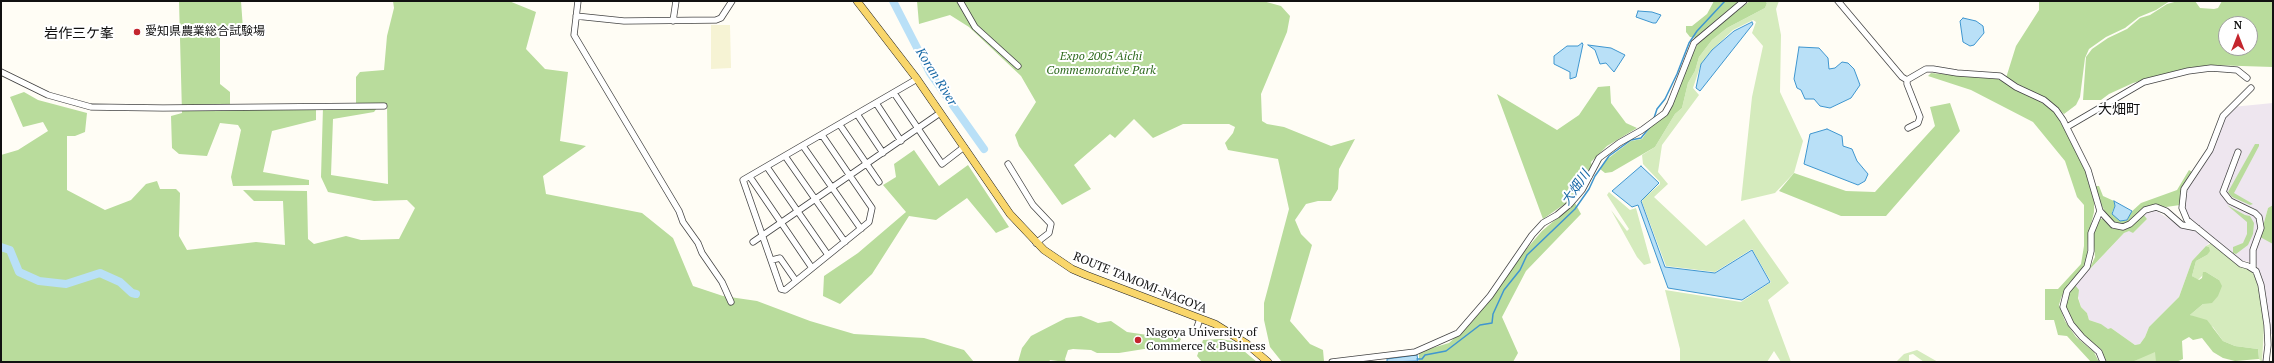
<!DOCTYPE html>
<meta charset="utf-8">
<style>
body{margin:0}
#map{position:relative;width:2274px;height:363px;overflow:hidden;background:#fffdf5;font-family:"PT Serif",serif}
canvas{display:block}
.frame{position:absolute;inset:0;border:2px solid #111;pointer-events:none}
.north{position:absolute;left:2218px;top:16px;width:40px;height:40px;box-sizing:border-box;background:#fff;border:1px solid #a0a0a0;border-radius:50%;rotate:0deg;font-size:11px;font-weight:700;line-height:16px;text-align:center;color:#111}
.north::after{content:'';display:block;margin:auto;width:14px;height:18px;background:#c4262e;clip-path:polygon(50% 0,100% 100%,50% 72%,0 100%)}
</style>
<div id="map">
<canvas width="2274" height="363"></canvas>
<div class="frame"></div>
<div class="north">N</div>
</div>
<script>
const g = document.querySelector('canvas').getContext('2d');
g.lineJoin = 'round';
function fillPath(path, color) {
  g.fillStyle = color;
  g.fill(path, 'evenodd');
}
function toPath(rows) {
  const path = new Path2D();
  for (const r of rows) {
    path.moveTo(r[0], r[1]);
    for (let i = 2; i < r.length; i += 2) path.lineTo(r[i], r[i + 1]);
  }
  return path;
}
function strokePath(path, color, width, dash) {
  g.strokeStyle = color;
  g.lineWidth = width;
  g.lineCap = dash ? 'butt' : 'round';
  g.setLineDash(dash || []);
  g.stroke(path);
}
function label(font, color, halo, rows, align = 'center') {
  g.font = font + ' "PT Serif","Noto Sans JP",serif';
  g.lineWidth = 4;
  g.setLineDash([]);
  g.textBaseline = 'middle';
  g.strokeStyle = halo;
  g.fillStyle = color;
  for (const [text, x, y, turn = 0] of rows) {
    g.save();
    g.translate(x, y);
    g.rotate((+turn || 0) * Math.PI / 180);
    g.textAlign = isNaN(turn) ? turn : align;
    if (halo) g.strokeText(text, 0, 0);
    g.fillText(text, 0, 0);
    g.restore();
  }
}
fillPath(toPath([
 [2273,103,2273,205,2268,208,2260,237,2273,243,2273,334,2271,334,2265,290,2256,263,2239,260,2188,217,2186,214,2183,200,2187,187,2210,153,2225,115,2232,107],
 [2153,209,2179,225,2193,229,2213,242,2209,243,2192,261,2179,297,2149,327,2145,337,2140,344,2135,345,2111,328,2108,330,2101,324,2089,320,2087,313,2081,307,2075,285,2124,233,2130,230,2133,233,2147,219,2143,214]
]), '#eee6ef');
fillPath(toPath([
 [711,25,730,25,731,68,711,69]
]), '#f6f3d4');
fillPath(toPath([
 [1765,1,1779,1,1776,9,1781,35,1780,92,1803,141,1794,173,1775,193,1741,201,1752,97,1763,46,1752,33,1756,22,1753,20,1733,30,1712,50,1701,64,1693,88,1699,95,1662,145,1658,172,1668,184,1654,197,1706,246,1744,219,1789,283,1768,300,1791,362,1781,362,1774,351,1767,362,1680,362,1680,349,1665,290,1741,302,1771,282,1752,249,1715,272,1666,266,1642,202,1643,199,1660,184,1660,182,1643,164,1642,155,1655,147,1675,114,1682,108,1688,83,1695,71,1699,57,1712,40,1727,28,1765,8,1767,3],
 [1609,192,1630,210,1636,208,1651,263,1644,265,1637,257,1611,210,1627,231,1629,229,1607,195],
 [2213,242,2249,269,2255,275,2260,295,2264,326,2262,362,2259,359,2258,349,2235,346,2223,341,2213,327,2190,315,2203,304,2219,280,2206,272,2198,280,2192,276,2196,261,2207,255,2209,247,2206,246],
 [1917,350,1938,362,1924,362,1913,354,1909,355,1909,362,1896,362,1904,354],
 [2151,352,2156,352,2156,362,2132,362]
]), '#d5ebbd');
fillPath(toPath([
 [179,1,241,1,243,29,220,34,220,84,230,92,230,109,316,108,316,120,272,131,263,172,309,180,309,185,233,186,231,177,241,130,238,125,220,123,207,156,179,154,172,148,171,116,182,113],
 [393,1,509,1,536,12,526,49,545,69,568,72,560,141,586,146,543,176,546,194,642,213,673,238,693,286,723,296,757,301,810,321,854,334,924,338,964,350,974,362,1,362,1,155,18,150,48,131,43,122,23,127,10,97,24,92,38,100,87,113,85,132,75,136,67,136,67,190,105,210,131,200,146,184,157,181,160,189,176,189,180,193,179,236,187,250,256,242,285,245,283,201,254,201,243,190,307,191,308,239,314,244,346,236,361,240,399,239,415,208,407,200,374,201,328,192,321,177,323,107,377,108,374,112,333,119,331,175,388,184,387,104,356,103,356,77,360,72,384,70,387,36,394,8],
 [917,1,1263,1,1281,6,1290,16,1287,32,1261,94,1262,121,1267,124,1284,127,1331,146,1355,139,1339,169,1338,189,1331,201,1318,201,1306,204,1295,220,1301,234,1312,245,1290,321,1310,344,1323,350,1324,361,1282,362,1270,347,1264,320,1264,303,1289,209,1278,159,1228,150,1225,143,1233,133,1235,127,1229,124,1183,124,1153,138,1134,119,1115,138,1110,134,1074,165,1091,189,1062,205,1019,146,1015,135,1036,102,1021,76,969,27,950,15,919,24],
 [1714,1,1741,1,1697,38,1690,37,1686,32,1686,26,1692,26,1707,14],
 [1750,1,1765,1,1767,3,1765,8,1727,28,1712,40,1699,57,1695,71,1688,83,1682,108,1675,114,1655,147,1612,172,1605,173,1600,169,1606,160,1631,141,1642,139,1654,122,1661,117,1697,45,1709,33],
 [2039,1,2170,1,2156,10,2139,17,2125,28,2106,37,2089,49,2085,58,2080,97,2076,105,2064,114,2047,99,2006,78,2016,46,2039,10],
 [2178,1,2195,1,2200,8,2214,9,2218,8,2222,1,2273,1,2273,67,2210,65,2183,69,2133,83,2109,94,2101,100,2083,100,2086,57,2092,49,2108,38,2127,29,2140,18,2150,15,2167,4],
 [2226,24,2250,24,2250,48,2226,48],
 [1931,73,1998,79,2035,98,2055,112,2083,163,2094,202,2094,212,2088,237,2087,261,2082,271,2068,284,2061,298,2059,305,2065,321,2076,337,2094,352,2099,362,2091,362,2067,336,2058,335,2054,320,2045,320,2045,289,2058,289,2081,264,2084,246,2084,205,2077,197,2065,161,2033,122,1971,90,1928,76],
 [1610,86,1611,103,1626,123,1637,128,1607,146,1591,162,1592,166,1580,188,1569,201,1543,219,1497,94,1557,130,1579,115,1598,87],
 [1950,103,1960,131,1886,216,1841,216,1779,191,1794,173,1846,191,1875,192,1935,126,1930,107],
 [2255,144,2259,144,2259,146,2234,193,2253,204,2250,205,2232,197,2228,192],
 [914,150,939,186,968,165,1009,227,996,233,967,198,936,220,909,216,872,274,840,304,823,296,824,276,858,253,906,212,883,185,896,177,894,164],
 [2189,170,2192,172,2182,190,2180,205,2166,207,2153,205,2124,225,2112,221,2107,216,2101,204,2095,186,2099,186,2103,196,2114,201,2115,206,2112,212,2122,221,2127,220,2130,213,2141,203,2177,190],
 [1575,203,1581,214,1526,271,1502,317,1518,353,1513,362,1419,362,1419,352,1449,343,1470,324,1497,291,1523,253,1542,231],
 [2227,205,2245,215,2250,216,2254,223,2253,234,2248,245,2236,254,2233,253,2233,247,2243,243,2247,234,2247,222],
 [2273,205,2273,244,2260,237,2268,208],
 [2143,214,2147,219,2133,233,2129,231,2124,233,2089,270,2095,257,2093,234,2100,219,2103,219,2113,229,2121,229,2132,226],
 [2206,246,2209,247,2210,251,2207,255,2196,261,2192,276,2199,280,2202,278,2203,272,2206,272,2219,280,2222,286,2218,296,2212,303,2203,304,2190,315,2207,320,2223,341,2235,346,2258,349,2259,359,2235,361,2223,358,2213,352,2202,338,2193,340,2189,337,2182,341,2183,359,2176,362,2156,362,2155,352,2132,362,2105,362,2102,350,2087,339,2072,323,2065,310,2066,294,2075,285,2079,290,2078,298,2081,307,2087,313,2089,320,2101,324,2108,329,2111,328,2135,345,2140,344,2145,337,2149,327,2179,297,2192,261],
 [1081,316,1098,323,1111,321,1127,332,1161,337,1176,335,1181,339,1175,350,1144,349,1119,353,1097,353,1091,350,1073,349,1068,350,1065,359,1066,362,1050,360,1049,362,1018,362,1022,348,1031,336,1066,318],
 [1221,339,1232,341,1257,362,1202,362,1197,356,1203,340]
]), '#b9dc9c');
const water = toPath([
 [1638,11,1652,12,1661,15,1656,23,1653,23,1636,17,1638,11],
 [1963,18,1976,21,1983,26,1984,33,1974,45,1970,46,1963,42,1960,21,1963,18],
 [1752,22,1753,24,1700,91,1696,88,1701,64,1712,50,1734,31,1752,22],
 [1582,43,1583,44,1576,77,1570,79,1570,72,1554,64,1554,56,1567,46,1578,46,1582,43],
 [1588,45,1611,48,1625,55,1614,72,1606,63,1600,64,1595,50,1588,45],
 [1799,47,1819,48,1828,58,1829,69,1835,68,1842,62,1848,63,1854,69,1860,85,1851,98,1830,108,1820,106,1814,99,1805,99,1801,90,1797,88,1794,79,1799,47],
 [1827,129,1842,136,1843,146,1852,149,1857,161,1868,174,1865,181,1858,185,1804,164,1810,134,1827,129],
 [1641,166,1659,183,1641,201,1665,267,1715,273,1752,250,1770,282,1742,300,1668,288,1638,205,1632,207,1612,191,1641,166],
 [2114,201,2132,211,2127,220,2120,221,2112,214,2115,206,2114,201],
 [1417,355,1418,361,1387,362,1387,359,1417,355]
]);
fillPath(water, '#b9e0f7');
strokePath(water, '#3f96cf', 1);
strokePath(toPath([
 [1654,118,1657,109,1665,99,1677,74,1689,43,1697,31,1725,1],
 [1417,359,1422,359,1425,355,1446,351,1480,325,1492,323,1493,314,1504,290,1520,270,1527,255,1575,209,1589,189,1595,176,1609,156,1631,140,1641,138,1650,127]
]), '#3f96cf', 1.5);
strokePath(toPath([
 [893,1,930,73,984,149],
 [1,247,10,250,19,272,39,281,66,284,100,273,120,282,132,293,136,294]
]), '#b9e0f7', 8);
const minor = toPath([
 [578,1,574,35,679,211,683,222,698,243,702,253,722,282,731,302],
 [960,1,975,27,1018,66],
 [1838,1,1902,77,1907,80],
 [576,16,624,21,716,20,721,18,732,1],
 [673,21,676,1],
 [1,72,48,95,91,107,163,108,384,106],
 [1907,80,1926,69,1933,69,1957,73,2000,76,2016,87,2044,100,2056,110,2063,120,2088,170,2100,211,2113,225,2123,227,2130,224,2145,210,2156,207,2166,211,2182,225,2197,228],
 [1907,80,1907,84,1920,117,1918,123,1908,128],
 [2251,88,2223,116,2210,150,2184,189,2182,208,2187,220,2241,264,2248,266,2256,271,2261,285,2267,325,2268,345,2266,362],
 [894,93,942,164,964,147],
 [876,103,901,141],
 [857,114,883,153],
 [840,125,879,182],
 [2067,127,2144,82,2188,71,2211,68,2237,70,2247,78],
 [822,135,872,208,869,222,785,290,781,289,743,180,917,79],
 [803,146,861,229],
 [2238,152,2223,192,2230,201,2255,213,2259,217,2261,228,2253,250,2253,268],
 [785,156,845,242],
 [1008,164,1033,205,1051,224,1049,233,1036,243],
 [767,167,828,255],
 [750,177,812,268],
 [2100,211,2091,233,2091,251,2087,267,2067,291,2063,307,2071,324,2082,337,2099,352,2103,362],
 [753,242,940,113],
 [772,260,780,258,796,281],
 [1196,330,1200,319],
 [1332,362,1415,352,1458,333,1490,296,1532,235,1543,223,1557,215,1570,204,1582,190,1599,158,1619,143,1642,130,1665,113,1670,104,1694,43,1744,1]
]);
const major = toPath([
 [857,1,917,79,1010,214,1044,250,1072,269,1086,275,1215,324,1247,344,1268,362]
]);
strokePath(minor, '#444', 7);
strokePath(major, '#222', 8);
strokePath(minor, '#fff', 5.5);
strokePath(major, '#f9d66b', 7);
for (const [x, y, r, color] of [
 [137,32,4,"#c4262e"],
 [1138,340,4,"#c4262e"]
]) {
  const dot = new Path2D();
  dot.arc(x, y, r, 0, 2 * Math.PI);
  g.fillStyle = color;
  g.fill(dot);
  strokePath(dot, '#fff', 1.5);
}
label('12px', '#111', '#fff', [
 ["愛知県農業総合試験場",145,32],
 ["Nagoya University of",1146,333],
 ["Commerce & Business",1146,347]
], 'left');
label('italic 12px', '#2f6b1f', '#fff', [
 ["Expo 2005 Aichi",1101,57],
 ["Commemorative Park",1101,71]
]);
label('12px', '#111', '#fff', [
 ["ROUTE TAMOMI-NAGOYA",1140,283,22]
]);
label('italic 13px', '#1768a6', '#fff', [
 ["Koran River",936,77,58],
 ["大畑川",1576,188,-55]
]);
label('14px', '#111', '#fff', [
 ["岩作三ケ峯",79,34],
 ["大畑町",2119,110]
]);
</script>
